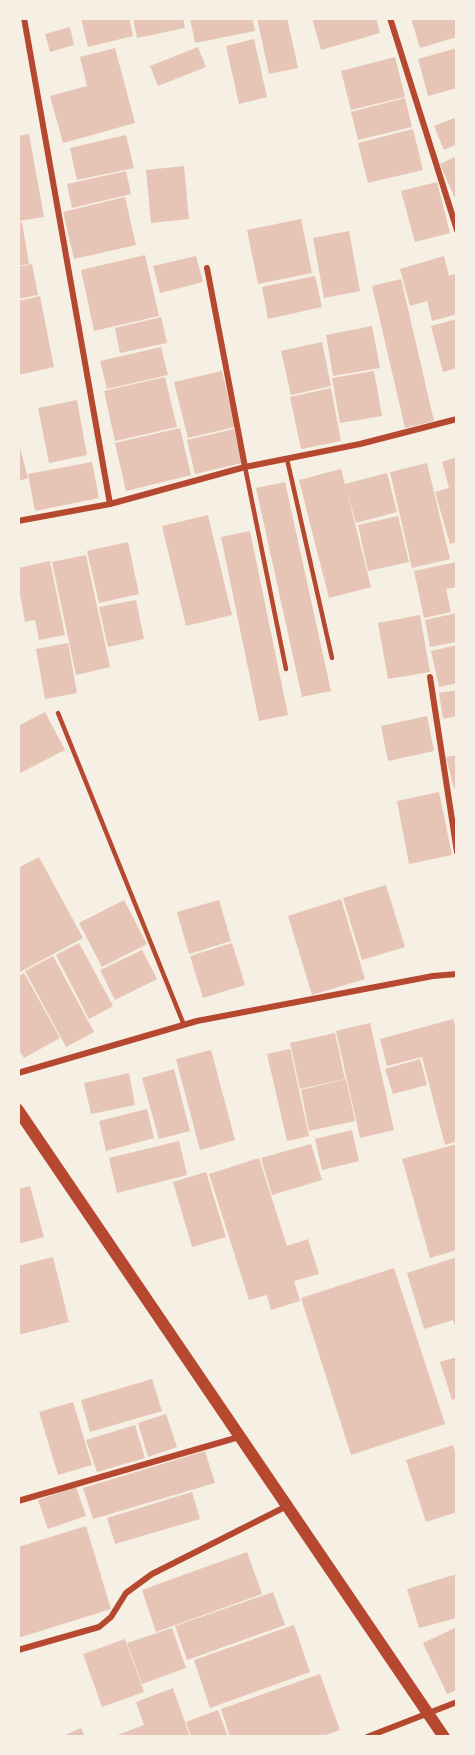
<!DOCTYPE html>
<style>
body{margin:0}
#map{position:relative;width:475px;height:1755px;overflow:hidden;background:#f6efe4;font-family:Jost,sans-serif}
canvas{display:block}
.frame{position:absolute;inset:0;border:20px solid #f6efe4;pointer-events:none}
</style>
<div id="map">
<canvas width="475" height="1755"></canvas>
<div class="frame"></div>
</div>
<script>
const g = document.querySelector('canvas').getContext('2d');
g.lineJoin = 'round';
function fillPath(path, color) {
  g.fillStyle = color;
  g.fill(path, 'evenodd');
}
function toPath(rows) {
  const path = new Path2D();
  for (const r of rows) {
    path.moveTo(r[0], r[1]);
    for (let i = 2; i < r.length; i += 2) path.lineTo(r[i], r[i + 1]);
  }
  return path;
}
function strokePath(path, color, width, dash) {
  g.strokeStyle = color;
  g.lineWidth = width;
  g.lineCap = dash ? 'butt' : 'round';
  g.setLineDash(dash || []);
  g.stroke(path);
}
fillPath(toPath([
 [81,18,129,18,133,36,88,47],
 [133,18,183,18,185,28,137,38],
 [190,18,252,18,255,31,195,43],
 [257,18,287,18,298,68,269,74],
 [312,18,376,18,380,33,321,50],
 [411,18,457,18,457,37,420,48],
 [70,27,74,45,50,52,45,34],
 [254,39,267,97,239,104,226,46],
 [198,47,206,67,158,86,150,66],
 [115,48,135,123,63,143,50,96,87,86,80,57],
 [457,48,457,88,428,96,418,59],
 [395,57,405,97,351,110,341,71],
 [405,98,412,127,358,140,351,112],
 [457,117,457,144,444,150,434,126],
 [413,129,423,170,368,183,358,143],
 [29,134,44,217,18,221,18,136],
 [126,135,134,168,77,180,70,148],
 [457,156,457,203,440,164],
 [184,166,189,219,151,223,146,170],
 [126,171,131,194,72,208,67,184],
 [437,182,450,233,415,242,401,191],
 [125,197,136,245,74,259,63,212],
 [301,219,312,273,258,284,247,230],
 [22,222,29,264,18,266,18,223],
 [349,231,360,291,324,298,313,238],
 [145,255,159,316,94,331,81,270],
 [196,256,203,282,160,293,153,266],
 [444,256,449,276,457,273,457,314,432,321,427,301,410,306,400,269],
 [32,264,38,295,18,299,18,267],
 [315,276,322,307,268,319,262,287],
 [401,279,434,421,405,428,372,286],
 [40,296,54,367,18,375,18,301],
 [161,317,167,343,120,353,115,328],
 [457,319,457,368,443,372,431,326],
 [372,326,380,368,333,376,326,335],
 [322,342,331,386,291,395,281,351],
 [161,347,168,375,107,389,100,361],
 [222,371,235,427,188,438,174,382],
 [374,371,382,416,340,423,332,378],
 [165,377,177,427,115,441,104,391],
 [331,388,341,441,301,449,290,397],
 [77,400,87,455,49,463,38,408],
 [180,428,191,475,126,491,115,443],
 [234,429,242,463,195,474,187,440],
 [18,441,28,478,18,481],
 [457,457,457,542,450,544,435,492,449,488,442,462],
 [92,462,99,498,35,511,28,474],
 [427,463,450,559,412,568,390,472],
 [341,469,345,484,387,473,397,512,356,523,346,488,371,587,329,598,299,480],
 [285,482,331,691,302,697,256,488],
 [208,515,232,615,186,626,162,526],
 [398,516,409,562,368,571,358,525],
 [250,531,288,715,259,721,221,537],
 [128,542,139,594,99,603,87,551],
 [86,555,110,667,76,675,52,562],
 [50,561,65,635,39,640,35,620,25,622,18,583,18,568],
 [456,562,457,587,446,589,451,612,424,618,414,571],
 [136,600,144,639,108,647,99,607],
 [457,613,457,642,430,647,425,620],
 [420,615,430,672,388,679,378,623],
 [68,643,77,693,45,699,36,649],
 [457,645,457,683,439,687,431,651],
 [457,690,457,716,443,719,439,693],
 [45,712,65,750,18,774,18,726],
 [427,716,434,751,388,761,381,726],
 [457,755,457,788,454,789,446,757],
 [439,792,452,855,409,864,397,801],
 [39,857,83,938,18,973,18,868],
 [386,885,405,947,362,960,343,898],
 [341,899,365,979,312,995,288,916],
 [124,900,147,944,102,967,79,923],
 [219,900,231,941,189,954,177,912],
 [79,943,113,1006,89,1019,56,955],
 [232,943,245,985,203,998,190,956],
 [142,950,157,979,115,1000,100,970],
 [53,956,94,1032,66,1047,25,971],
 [24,973,60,1038,24,1058,18,1048,18,977],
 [453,1019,457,1032,457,1141,445,1145,422,1057,387,1066,380,1039],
 [370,1023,394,1130,360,1138,336,1031],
 [335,1033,345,1079,300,1089,290,1043],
 [290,1049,309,1136,287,1141,267,1054],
 [211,1050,235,1140,200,1150,176,1059],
 [420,1059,427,1085,393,1094,385,1069],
 [174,1069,190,1131,159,1139,142,1078],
 [129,1073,135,1105,91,1114,84,1083],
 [346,1079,355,1121,309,1131,301,1090],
 [147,1109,154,1138,106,1151,99,1121],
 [352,1130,359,1161,322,1170,315,1139],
 [179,1141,187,1175,117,1193,109,1158],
 [311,1144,322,1180,272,1195,261,1158],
 [457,1144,457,1250,430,1258,402,1159],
 [259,1158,287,1246,308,1239,319,1274,294,1281,300,1301,271,1310,267,1295,249,1300,209,1174],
 [206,1172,226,1237,192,1247,173,1182],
 [30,1186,44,1237,18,1244,18,1189],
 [53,1257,69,1322,18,1335,18,1266],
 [457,1257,457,1331,453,1320,424,1329,407,1273],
 [394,1268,445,1424,351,1455,301,1298],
 [457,1357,457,1398,452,1400,440,1362],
 [152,1379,162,1411,90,1432,81,1400],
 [73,1402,92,1465,58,1475,39,1412],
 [166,1414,177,1447,148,1457,138,1423],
 [135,1425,145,1458,97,1472,86,1440],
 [453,1445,457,1457,457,1512,426,1522,406,1460],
 [205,1451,215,1483,93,1519,83,1488],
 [76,1487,86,1516,48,1529,38,1500],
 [192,1492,200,1519,115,1544,107,1518],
 [86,1526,111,1609,18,1638,18,1547],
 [247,1552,262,1594,156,1632,142,1590],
 [457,1574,457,1618,419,1628,407,1589],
 [273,1592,285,1625,187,1660,175,1626],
 [294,1625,310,1672,210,1708,194,1660],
 [457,1627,457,1690,447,1694,423,1643],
 [172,1628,186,1668,142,1684,127,1643],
 [125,1639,144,1692,102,1707,83,1654],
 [320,1674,340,1730,320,1737,230,1737,221,1709],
 [173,1688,190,1737,112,1737,144,1725,136,1702],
 [218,1710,228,1737,191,1737,186,1722],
 [81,1728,85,1737,60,1737]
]), '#e6c5b7');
strokePath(toPath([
 [287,459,332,658],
 [245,467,286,669],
 [58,713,184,1025]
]), '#b5482f', 4.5);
strokePath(toPath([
 [24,18,110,504],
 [390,18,457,230],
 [207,268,245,467],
 [18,521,110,504,245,467,360,444,457,419],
 [430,677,457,852],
 [18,1073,197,1021,433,976,457,974],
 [18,1501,239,1437],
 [18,1650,99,1627,111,1617,126,1593,152,1574,287,1506],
 [367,1737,457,1702]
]), '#b5482f', 6);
strokePath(toPath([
 [18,1110,444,1737]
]), '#b5482f', 12);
</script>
